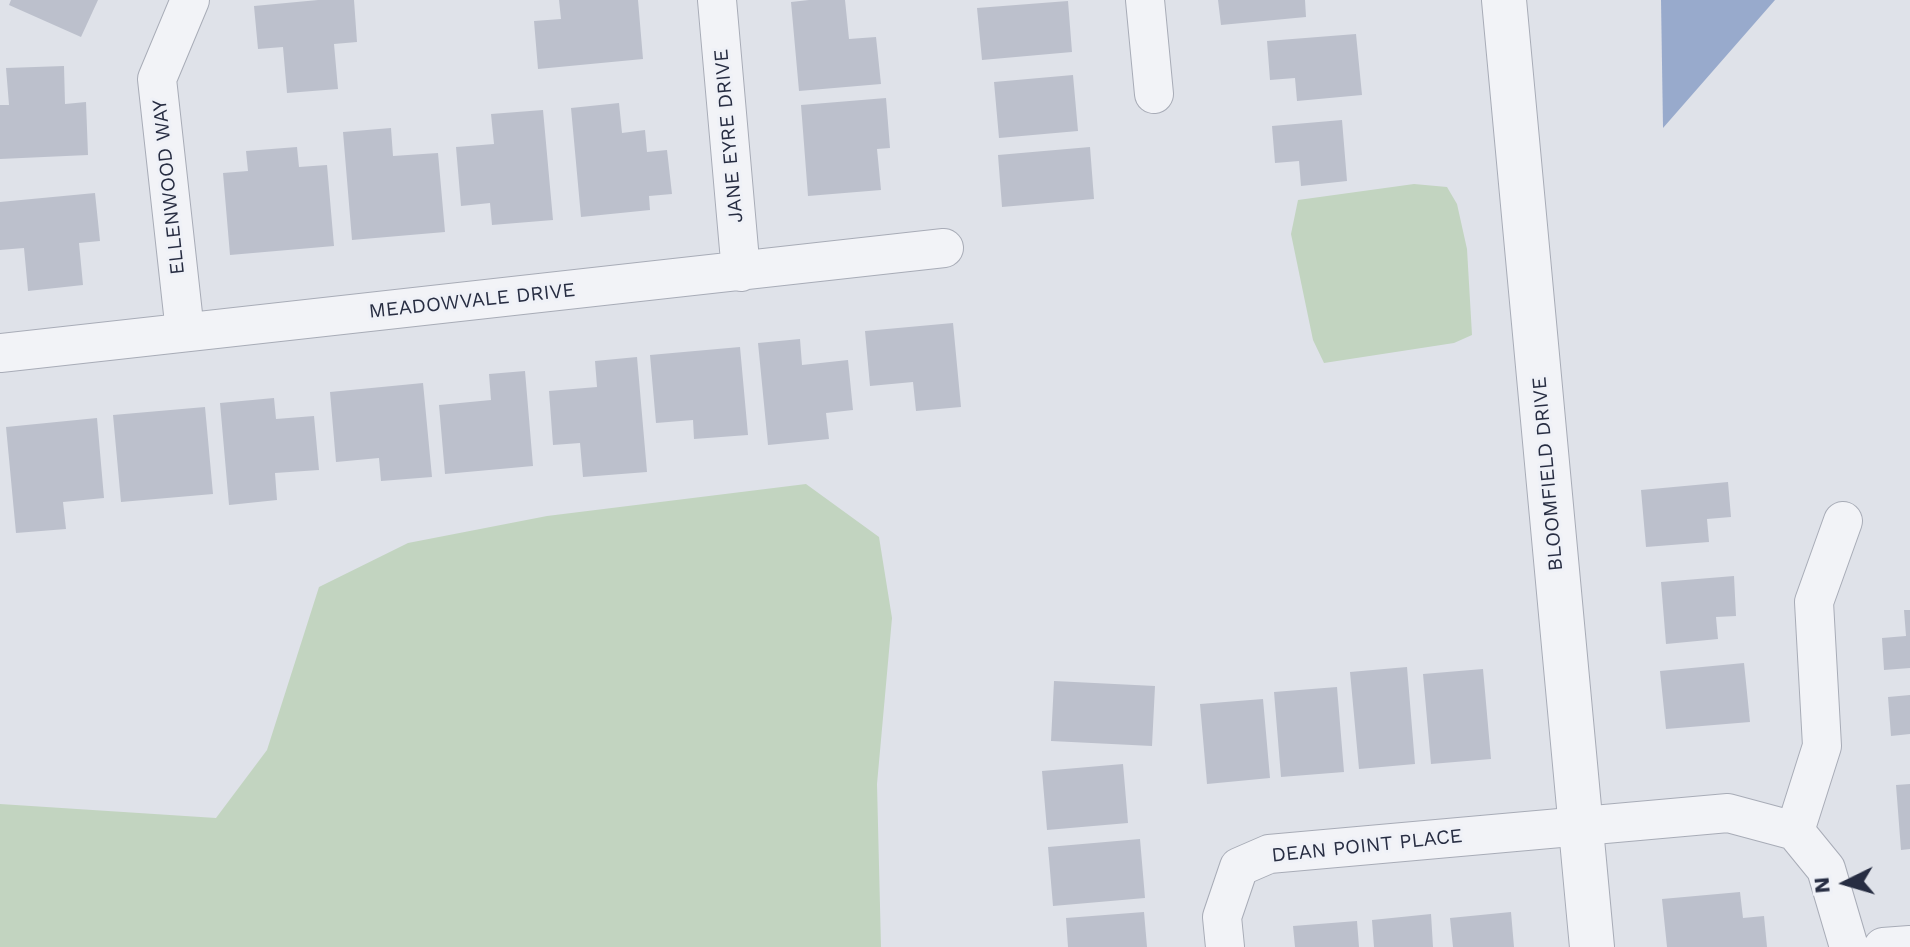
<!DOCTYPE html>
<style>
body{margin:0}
#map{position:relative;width:1910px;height:947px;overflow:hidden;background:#dfe2e9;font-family:"Work Sans",sans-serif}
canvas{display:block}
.north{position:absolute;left:1806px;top:843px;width:80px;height:80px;-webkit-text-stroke:6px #eff1f7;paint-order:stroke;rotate:265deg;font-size:22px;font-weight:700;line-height:32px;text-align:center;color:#272d42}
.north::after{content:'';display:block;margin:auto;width:28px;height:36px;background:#272d42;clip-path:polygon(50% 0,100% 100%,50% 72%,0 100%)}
</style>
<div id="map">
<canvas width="1910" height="947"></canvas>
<div class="north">N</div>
</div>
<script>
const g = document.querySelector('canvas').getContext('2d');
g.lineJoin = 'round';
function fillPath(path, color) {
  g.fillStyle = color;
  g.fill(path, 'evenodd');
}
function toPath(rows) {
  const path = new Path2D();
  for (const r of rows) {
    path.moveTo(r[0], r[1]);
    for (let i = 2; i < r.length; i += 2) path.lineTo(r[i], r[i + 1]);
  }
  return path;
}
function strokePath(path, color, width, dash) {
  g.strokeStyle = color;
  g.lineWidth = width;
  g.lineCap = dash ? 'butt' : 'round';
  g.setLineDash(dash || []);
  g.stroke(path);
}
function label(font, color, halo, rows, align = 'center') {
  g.font = font + ' "Work Sans",sans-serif';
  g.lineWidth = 6;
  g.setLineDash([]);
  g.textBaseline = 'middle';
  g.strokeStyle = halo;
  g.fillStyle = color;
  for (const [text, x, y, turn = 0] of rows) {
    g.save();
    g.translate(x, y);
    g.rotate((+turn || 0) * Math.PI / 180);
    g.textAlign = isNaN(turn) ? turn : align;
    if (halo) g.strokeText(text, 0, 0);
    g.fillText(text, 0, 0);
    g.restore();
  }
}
fillPath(toPath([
 [1414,184,1447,187,1457,204,1467,249,1472,335,1454,343,1324,363,1313,340,1291,234,1298,200],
 [806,484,879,537,892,618,877,784,881,947,0,947,0,804,216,818,267,750,319,587,408,543,547,516]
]), '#c2d4c0');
fillPath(toPath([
 [1661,0,1775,0,1663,128]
]), '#98aacc');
fillPath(toPath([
 [11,0,98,0,81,37,9,5],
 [318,0,354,0,357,42,334,44,338,89,287,93,283,47,258,49,254,6],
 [559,0,638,0,643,59,538,69,534,21,561,19],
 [809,0,845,0,849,39,876,37,881,84,799,91,791,2],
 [1218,0,1305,0,1306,17,1221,25],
 [1068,1,1072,52,982,60,977,8],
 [1356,34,1362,95,1297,101,1295,78,1270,80,1267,41],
 [64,66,65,104,86,102,88,155,0,159,0,105,9,105,6,68],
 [1073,75,1078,131,999,138,994,82],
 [886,98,890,148,877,149,881,190,808,196,801,105],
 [619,103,622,133,645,130,647,152,667,150,672,194,649,196,650,210,581,217,571,108],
 [543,110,553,220,492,225,490,203,461,206,456,147,494,144,491,114],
 [1342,120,1347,181,1301,186,1299,161,1275,163,1272,126],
 [391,128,393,156,438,153,445,232,352,240,343,132],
 [297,147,299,167,327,165,334,246,230,255,223,173,248,171,246,151],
 [1090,147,1094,199,1002,207,998,155],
 [95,193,100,241,79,243,83,285,28,291,24,248,0,250,0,202],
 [953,323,961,407,916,411,913,382,870,386,865,331],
 [800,339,802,365,848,360,853,410,826,413,829,439,768,445,758,343],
 [740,347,748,435,694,439,693,420,656,423,650,355],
 [637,357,647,472,583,477,580,443,553,445,549,391,597,387,595,361],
 [525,371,533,466,445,474,439,405,491,400,489,374],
 [423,383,432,477,381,481,379,458,336,462,330,392],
 [274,398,276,419,314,416,319,470,275,473,277,500,229,505,220,403],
 [205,407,213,494,121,502,113,415],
 [97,418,104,498,63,502,66,529,16,533,6,427],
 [1728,482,1731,517,1707,519,1709,542,1646,547,1641,490],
 [1734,576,1736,616,1716,617,1718,639,1666,644,1661,582],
 [1904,610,1910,610,1910,668,1884,670,1882,638,1906,636],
 [1744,663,1750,722,1666,729,1660,671],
 [1407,667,1415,764,1359,769,1350,672],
 [1483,669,1491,759,1431,764,1423,674],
 [1054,681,1155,686,1152,746,1051,741],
 [1337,687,1344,772,1281,777,1274,692],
 [1910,695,1910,734,1891,736,1888,697],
 [1263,699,1270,778,1207,784,1200,704],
 [1123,764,1128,823,1047,830,1042,771],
 [1910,784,1910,849,1901,850,1896,785],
 [1140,839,1145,898,1053,906,1048,847],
 [1740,892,1743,918,1764,916,1767,947,1667,947,1662,899],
 [1144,912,1147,947,1068,947,1066,918],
 [1511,912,1514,947,1453,947,1450,918],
 [1431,914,1433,947,1374,947,1372,920],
 [1357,921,1359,947,1295,947,1293,926]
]), '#bcc0cc');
const minor = toPath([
 [717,0,741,272],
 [1145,0,1154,94],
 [185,332,157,79,190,0],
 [0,353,944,248],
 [1795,831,1822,746,1814,602,1843,521],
 [1225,947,1222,917,1239,867,1269,854,1728,813,1795,831,1826,869,1849,947],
 [1883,947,1910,945]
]);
const tertiary = toPath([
 [1504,0,1592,947]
]);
strokePath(minor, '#a8acb7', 40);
strokePath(tertiary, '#a8acb7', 46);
strokePath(minor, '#f2f3f7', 38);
strokePath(tertiary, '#f2f3f7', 44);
label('20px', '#272d42', '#eff1f7', [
 ["JANE EYRE DRIVE",729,136,-95],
 ["ELLENWOOD WAY",169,187,-96],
 ["MEADOWVALE DRIVE",472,301,-6],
 ["BLOOMFIELD DRIVE",1548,474,-95],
 ["DEAN POINT PLACE",1367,846,-6]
]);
</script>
